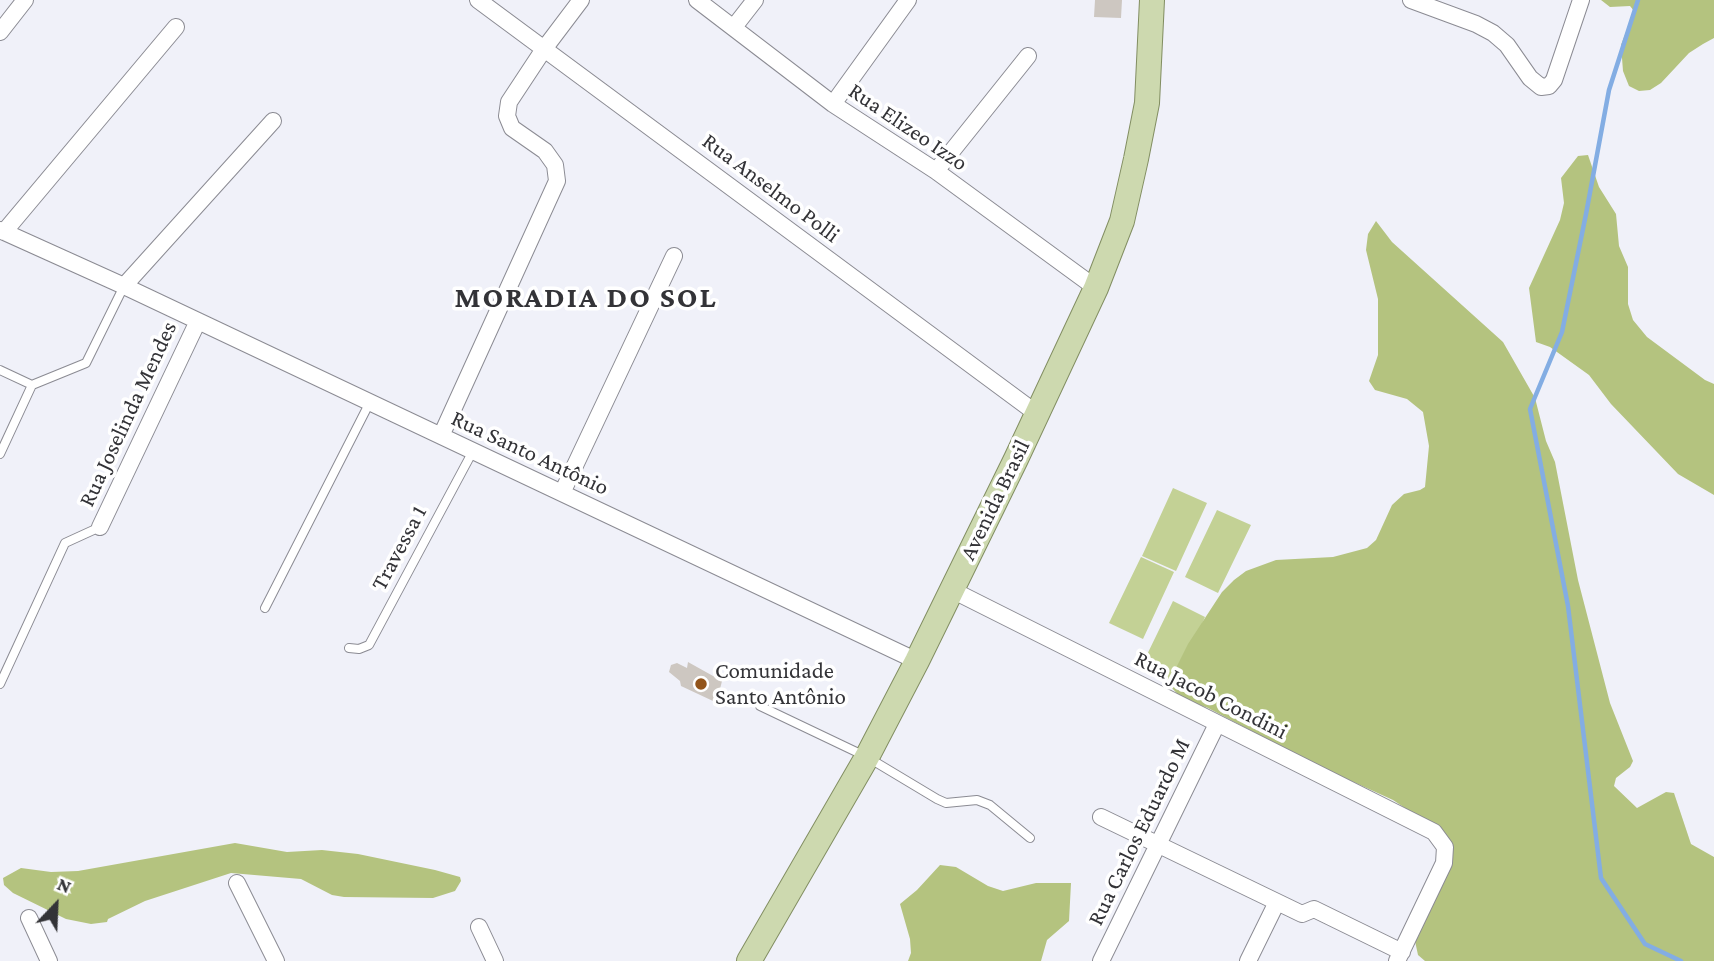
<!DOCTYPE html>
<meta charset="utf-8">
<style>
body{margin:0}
#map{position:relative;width:1714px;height:961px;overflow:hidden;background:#f0f1f9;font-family:"Crimson Pro",serif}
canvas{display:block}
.north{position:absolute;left:21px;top:870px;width:70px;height:70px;-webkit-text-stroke:5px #fff;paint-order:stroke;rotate:23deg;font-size:19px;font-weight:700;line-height:28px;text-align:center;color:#333337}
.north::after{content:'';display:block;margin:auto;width:24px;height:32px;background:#333337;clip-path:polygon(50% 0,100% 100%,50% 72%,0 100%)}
</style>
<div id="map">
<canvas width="1714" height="961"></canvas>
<div class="north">N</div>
</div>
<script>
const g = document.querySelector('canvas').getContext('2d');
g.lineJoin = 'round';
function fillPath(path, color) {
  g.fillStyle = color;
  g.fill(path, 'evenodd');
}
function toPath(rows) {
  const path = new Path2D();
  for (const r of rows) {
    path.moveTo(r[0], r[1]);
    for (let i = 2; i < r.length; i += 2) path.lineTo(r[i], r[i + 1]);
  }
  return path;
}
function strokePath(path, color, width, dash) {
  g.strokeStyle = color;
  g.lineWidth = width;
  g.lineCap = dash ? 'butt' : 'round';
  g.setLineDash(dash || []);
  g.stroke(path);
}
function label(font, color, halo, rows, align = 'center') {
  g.font = font + ' "Crimson Pro",serif';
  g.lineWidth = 7;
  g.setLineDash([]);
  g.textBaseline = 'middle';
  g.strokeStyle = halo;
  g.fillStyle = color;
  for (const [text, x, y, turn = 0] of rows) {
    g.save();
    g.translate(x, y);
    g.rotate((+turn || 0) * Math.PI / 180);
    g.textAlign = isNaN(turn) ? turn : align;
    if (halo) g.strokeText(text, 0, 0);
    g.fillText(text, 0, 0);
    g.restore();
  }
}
fillPath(toPath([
 [1173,488,1207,503,1176,571,1142,556],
 [1217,510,1251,525,1218,593,1185,577],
 [1141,557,1174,572,1143,639,1109,623],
 [1173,601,1205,617,1175,685,1141,667]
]), '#c3d195');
fillPath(toPath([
 [1601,0,1714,0,1714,38,1703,44,1689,53,1661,83,1650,90,1639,91,1629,86,1623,71,1621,45,1634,11,1630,6,1610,7],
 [1588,155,1599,187,1616,214,1619,246,1628,267,1628,304,1633,320,1647,337,1705,380,1714,384,1714,495,1678,474,1611,404,1589,375,1550,347,1536,342,1529,288,1560,220,1564,203,1561,178,1578,156],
 [1376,221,1392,242,1503,342,1535,398,1546,441,1555,462,1578,580,1610,703,1633,761,1630,767,1616,778,1614,786,1637,808,1666,792,1674,793,1691,844,1714,857,1714,961,1425,961,1418,955,1415,941,1449,857,1441,832,1393,800,1314,764,1208,708,1181,698,1172,688,1174,672,1188,644,1222,592,1234,580,1246,571,1276,560,1333,557,1367,548,1376,540,1392,505,1404,494,1420,490,1425,487,1429,446,1423,412,1407,399,1375,390,1369,381,1378,355,1378,299,1366,250,1368,234],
 [235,843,287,852,322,850,358,854,435,870,460,877,461,881,455,891,433,898,344,897,332,895,301,879,231,873,145,901,108,919,107,922,91,924,66,919,13,893,4,885,3,878,21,868,51,872,78,871],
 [940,865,956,867,988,886,1003,891,1036,883,1071,883,1069,921,1047,940,1041,961,908,961,911,953,910,939,900,904,917,890]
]), '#b4c37f');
strokePath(toPath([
 [1638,0,1609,90,1586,214,1562,332,1530,409,1568,606,1601,878,1645,944,1681,961]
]), '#83ade3', 4.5);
fillPath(toPath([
 [1095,0,1122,0,1121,18,1094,17],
 [688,662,722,681,720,689,721,695,717,697,713,701,681,686,680,681,669,672,671,665,677,663,687,668]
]), '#cdc7c1');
const lane = toPath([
 [0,370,32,385],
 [0,454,32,385,86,363,124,286],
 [265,608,370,402],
 [349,648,359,649,369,645,473,451],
 [0,684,65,543,100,527],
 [760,706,867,757,937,799,946,803,977,800,990,805,1030,838]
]);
const street = toPath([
 [478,0,1036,413],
 [697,0,833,104,936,171,1096,288],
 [1411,0,1476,24,1493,33,1507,45,1530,78,1541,87,1549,86,1554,80,1581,0],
 [734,27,755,0],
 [0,32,25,0],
 [833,104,908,0],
 [936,171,1028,56],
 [0,230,124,286,917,661],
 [4,232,176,27],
 [124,286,273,121],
 [441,436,557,181,555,165,545,151,512,128,507,116,509,102,544,49,581,0],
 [562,493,674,256],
 [100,527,198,321],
 [952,590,1434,832,1445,847,1444,863,1397,961],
 [1101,817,1302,914,1314,909,1402,952],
 [237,883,276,961],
 [29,918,49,961],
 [479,927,495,961],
 [1101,961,1217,724],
 [1248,961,1277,902]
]);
const primary = toPath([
 [749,961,867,757,917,661,1016,459,1096,288,1122,221,1136,159,1147,103,1152,0]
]);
strokePath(lane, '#8b8b93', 10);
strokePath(street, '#8b8b93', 18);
strokePath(primary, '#828e62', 26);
strokePath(lane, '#fff', 8);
strokePath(street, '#fff', 16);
strokePath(primary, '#cdd9af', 24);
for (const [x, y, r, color] of [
 [701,684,7,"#92541a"]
]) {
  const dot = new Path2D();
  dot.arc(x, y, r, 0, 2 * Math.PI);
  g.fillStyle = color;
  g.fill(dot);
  strokePath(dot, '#fff', 2.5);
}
label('23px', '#333337', '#fff', [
 ["Rua Elizeo Izzo",908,127,34],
 ["Rua Anselmo Polli",771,188,37],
 ["Rua Joselinda Mendes",128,414,-65],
 ["Rua Santo Antônio",530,453,25],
 ["Avenida Brasil",995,500,-64],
 ["Travessa 1",399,548,-62],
 ["Rua Jacob Condini",1211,695,27],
 ["Rua Carlos Eduardo M",1139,832,-64]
]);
label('23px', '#333337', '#fff', [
 ["Comunidade",715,671],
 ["Santo Antônio",715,697]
], 'left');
g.letterSpacing = '2px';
label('bold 30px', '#333337', '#fff', [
 ["MORADIA DO SOL",586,298]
]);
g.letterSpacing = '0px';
</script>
